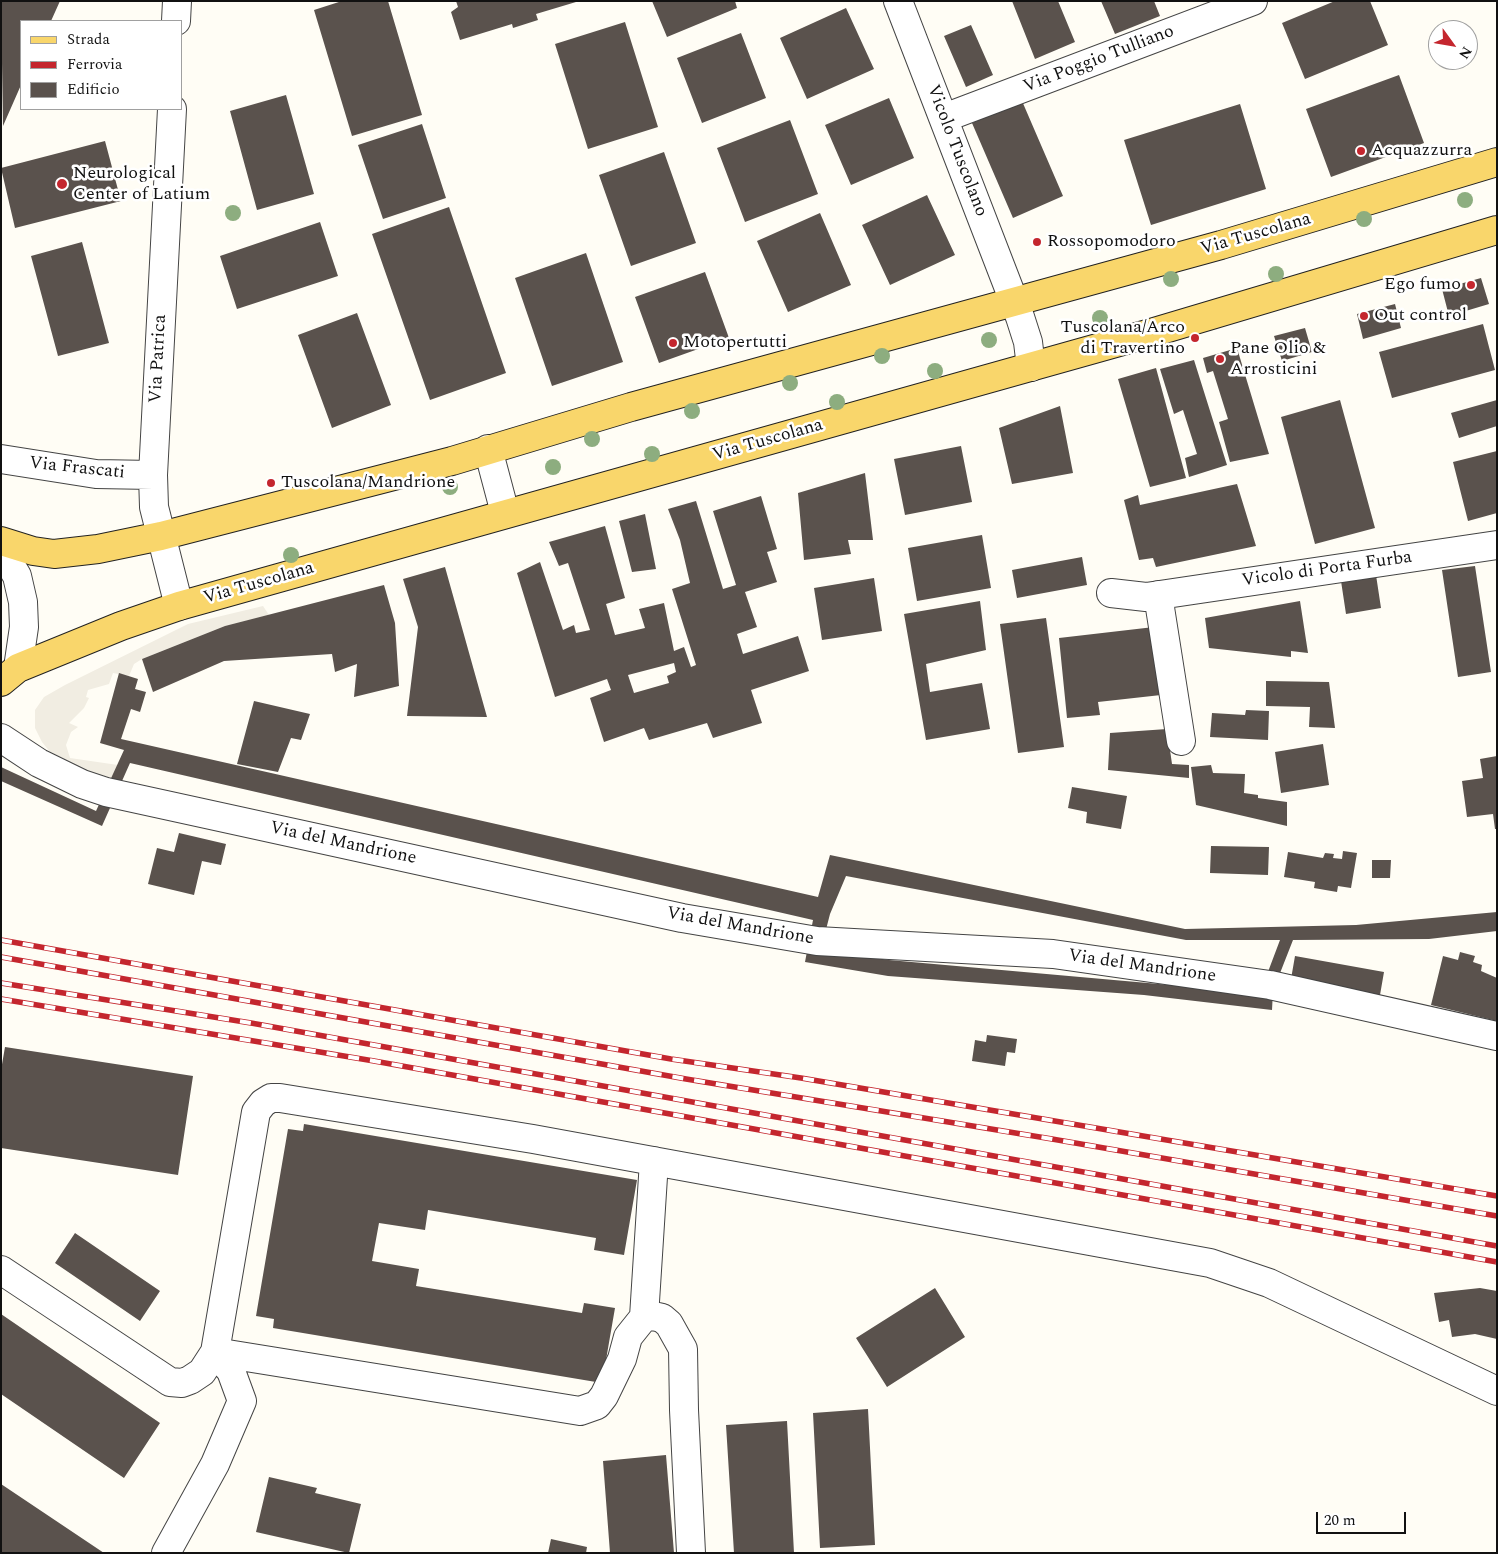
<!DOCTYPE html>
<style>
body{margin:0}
#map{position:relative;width:1498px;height:1554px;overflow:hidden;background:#fffdf5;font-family:Spectral,serif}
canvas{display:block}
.frame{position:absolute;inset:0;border:2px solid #111;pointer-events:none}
.legend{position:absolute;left:20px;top:20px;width:162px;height:90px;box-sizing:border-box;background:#fff;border:1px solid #a0a0a0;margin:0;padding:6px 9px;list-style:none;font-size:15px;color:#111}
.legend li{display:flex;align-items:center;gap:10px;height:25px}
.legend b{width:25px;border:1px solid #a0a0a0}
.north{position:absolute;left:1428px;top:20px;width:50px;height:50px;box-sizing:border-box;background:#fff;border:1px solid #a0a0a0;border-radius:50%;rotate:122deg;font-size:14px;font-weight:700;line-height:20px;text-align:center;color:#111}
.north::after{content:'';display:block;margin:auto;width:18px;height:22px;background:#c4262e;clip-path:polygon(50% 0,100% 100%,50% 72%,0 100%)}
.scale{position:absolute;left:1316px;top:1512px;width:90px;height:22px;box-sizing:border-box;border:2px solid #111;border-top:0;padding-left:6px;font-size:15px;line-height:18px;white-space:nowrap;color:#111;-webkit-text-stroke:4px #fff;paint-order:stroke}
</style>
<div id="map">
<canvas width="1498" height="1554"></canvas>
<div class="frame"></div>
<ul class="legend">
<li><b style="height:6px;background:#f9d66b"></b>Strada</li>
<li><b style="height:6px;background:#c4262e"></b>Ferrovia</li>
<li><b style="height:14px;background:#5a524d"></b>Edificio</li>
</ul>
<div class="north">N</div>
<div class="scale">20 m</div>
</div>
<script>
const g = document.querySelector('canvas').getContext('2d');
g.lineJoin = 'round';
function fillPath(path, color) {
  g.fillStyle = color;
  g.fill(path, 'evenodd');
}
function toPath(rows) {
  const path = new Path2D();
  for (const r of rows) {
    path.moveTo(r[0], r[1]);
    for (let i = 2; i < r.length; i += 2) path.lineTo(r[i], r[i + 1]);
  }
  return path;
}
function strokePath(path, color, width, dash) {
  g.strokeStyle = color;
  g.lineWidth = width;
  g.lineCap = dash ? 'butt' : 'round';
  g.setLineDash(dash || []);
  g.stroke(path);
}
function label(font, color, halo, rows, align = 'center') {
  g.font = font + ' Spectral,serif';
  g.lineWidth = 5;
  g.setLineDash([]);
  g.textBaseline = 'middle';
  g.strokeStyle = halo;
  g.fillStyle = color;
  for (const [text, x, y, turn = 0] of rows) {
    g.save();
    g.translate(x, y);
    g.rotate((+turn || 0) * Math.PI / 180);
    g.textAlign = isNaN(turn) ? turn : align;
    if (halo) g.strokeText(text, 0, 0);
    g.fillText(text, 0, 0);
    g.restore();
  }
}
fillPath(toPath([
 [263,606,269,615,225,626,142,659,134,664,129,676,113,673,109,684,88,690,86,697,89,698,84,708,69,723,78,727,71,732,66,745,70,758,118,765,110,782,50,752,42,742,35,728,35,710,44,697,65,685,188,624]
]), '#f1ede2');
fillPath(toPath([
 [1,1,60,1,51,21,21,21,21,85,3,126],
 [342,1,388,1,422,115,352,136,314,10],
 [456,1,576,1,576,2,536,14,538,20,513,28,512,24,460,40,451,12,458,7],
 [652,1,735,1,737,8,667,37],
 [1012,1,1058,1,1075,42,1035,59],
 [1101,1,1154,1,1160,16,1115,34],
 [1335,1,1370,1,1388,45,1305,79,1282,23],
 [846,8,874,69,807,99,780,38],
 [625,22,658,127,588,149,555,44],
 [971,25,993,75,966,87,944,36],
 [741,33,766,98,702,123,677,58],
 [1399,75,1424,143,1331,177,1306,109],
 [286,95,314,194,257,210,230,111],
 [889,98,914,158,851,185,825,125],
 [1022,101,1063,196,1013,218,972,123],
 [1240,104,1266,189,1151,225,1124,140],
 [790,120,818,194,745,222,717,148],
 [422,124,446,198,383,219,358,145],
 [105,141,121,201,15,228,1,168],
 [664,152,696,243,631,266,599,175],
 [927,195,955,255,890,285,862,225],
 [449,207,506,373,430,400,372,234],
 [820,213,851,285,788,312,757,241],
 [320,222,338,276,237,309,220,256],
 [82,242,109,343,58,356,31,256],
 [586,253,623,362,552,386,515,278],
 [705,272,729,338,659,363,635,297],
 [1481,278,1489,304,1449,316,1442,289],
 [1395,304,1401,328,1363,339,1357,314],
 [357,313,391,405,332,428,298,335],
 [1483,324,1495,370,1392,398,1379,352],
 [1305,328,1312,352,1282,361,1274,336],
 [1237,348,1269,454,1230,462,1219,422,1228,419,1213,371,1207,373,1203,358],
 [1194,360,1227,465,1189,477,1185,458,1197,454,1183,410,1174,414,1160,369],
 [1156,368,1186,478,1150,487,1118,379],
 [1340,400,1375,528,1315,544,1281,417],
 [1497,400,1497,426,1459,438,1451,413],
 [1060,406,1073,473,1012,484,999,428],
 [961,446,972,502,905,515,894,459],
 [1497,451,1497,513,1468,521,1453,462],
 [865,473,873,540,848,540,851,554,804,560,798,493],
 [1237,484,1256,546,1156,567,1153,558,1139,560,1124,500,1138,495,1140,505],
 [761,496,777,549,767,552,777,582,745,592,757,627,737,634,743,654,798,636,809,671,751,690,762,723,713,738,707,723,649,740,644,728,604,742,590,698,611,690,607,679,555,697,517,573,540,562,563,630,574,625,576,633,590,630,568,563,559,566,549,542,605,526,625,598,606,604,615,635,645,628,639,609,664,603,674,651,684,647,691,667,696,665,672,589,690,583,680,540,668,509,696,501,723,589,736,585,713,511],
 [674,663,676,672,667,676,669,683,634,693,628,675],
 [645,514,656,569,632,572,619,521],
 [982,535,991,588,917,601,908,548],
 [1082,557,1087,585,1017,598,1012,570],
 [1475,566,1491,672,1458,677,1442,570],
 [445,567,487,717,407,716,418,627,403,579],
 [1376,575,1381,608,1346,614,1341,581],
 [874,578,882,631,822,640,814,588],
 [384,585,395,623,399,686,354,697,357,664,335,672,332,654,224,661,153,692,142,659,225,626],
 [980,601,986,650,926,664,930,692,982,683,990,729,926,740,904,614],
 [1300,601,1308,653,1291,651,1291,657,1209,648,1205,618],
 [1046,618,1064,747,1018,753,1000,624],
 [1154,627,1161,695,1098,702,1100,715,1067,718,1059,638],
 [119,673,138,679,135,689,146,692,140,712,131,709,121,739,818,897,830,855,1185,929,1356,925,1497,912,1497,931,1429,939,1293,940,1273,991,1272,1010,1144,995,888,976,805,962,813,920,130,763,102,826,1,781,1,767,96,811,124,750,100,743],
 [846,876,1186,940,1280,940,1260,993,889,960,821,949,830,914],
 [1266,681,1329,682,1335,728,1309,727,1310,707,1266,706],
 [254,701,310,714,301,740,291,738,278,772,237,764],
 [1246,710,1269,711,1268,740,1210,737,1212,713,1245,715],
 [1167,729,1172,764,1189,765,1189,778,1108,770,1110,733],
 [1323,744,1329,785,1281,793,1275,752],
 [1497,756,1497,829,1495,829,1493,814,1467,817,1462,781,1483,778,1480,759],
 [1211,765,1213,773,1245,774,1244,793,1258,795,1258,798,1287,802,1287,826,1196,805,1191,767],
 [1072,787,1127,796,1121,829,1086,823,1087,812,1068,808],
 [179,833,226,844,221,865,202,861,194,895,148,884,157,848,174,852],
 [1211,846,1269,847,1268,875,1210,873],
 [1343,851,1357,853,1351,888,1338,886,1337,892,1314,888,1315,882,1284,877,1288,852,1323,858,1325,853,1334,854,1333,858,1342,859],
 [1372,860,1391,860,1390,878,1372,878],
 [1460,952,1475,956,1473,962,1482,965,1481,971,1497,978,1497,1021,1431,1005,1443,956,1458,960],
 [1295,956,1384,972,1380,995,1291,979],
 [987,1035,1017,1039,1015,1053,1007,1052,1005,1066,972,1061,975,1040,986,1042],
 [5,1047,193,1076,178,1175,1,1148,1,1070],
 [304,1124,637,1180,624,1255,594,1250,596,1238,428,1210,425,1230,379,1223,372,1261,419,1269,416,1286,582,1313,584,1303,615,1308,602,1383,273,1328,274,1319,256,1316,288,1129,303,1131],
 [75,1233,160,1291,140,1321,55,1263],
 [935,1288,965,1337,887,1387,856,1338],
 [1480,1288,1497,1291,1497,1339,1475,1334,1452,1337,1449,1320,1439,1322,1434,1293],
 [1,1314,160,1423,124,1478,1,1394],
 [868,1409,875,1545,820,1548,813,1413],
 [787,1421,794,1553,734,1553,726,1425],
 [666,1455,674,1553,610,1553,603,1461],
 [269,1477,317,1488,315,1493,361,1504,349,1553,256,1532],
 [1,1484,104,1553,1,1553],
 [551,1539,587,1547,586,1553,548,1553]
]), '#5a524d');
const minor = toPath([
 [898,1,1020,317,1028,342,1031,367],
 [176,21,177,1],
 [172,109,153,475,154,507,179,606],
 [944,118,1253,1],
 [488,449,505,513],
 [1,459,96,474,153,475],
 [1,549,17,576,23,602,24,627,18,668],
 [1111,593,1146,597,1497,545],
 [1158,595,1181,741],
 [1,738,39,763,82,784,106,792,682,918,817,941,1053,954,1270,985,1497,1036],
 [1,1270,170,1382,182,1383,190,1380,202,1372,215,1352,256,1112,263,1103,271,1098,280,1098,533,1139,1210,1263,1269,1283,1497,1391],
 [644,1317,654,1161],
 [166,1553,215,1464,242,1401,231,1371,215,1352,580,1411,597,1405,604,1396,622,1359,628,1337,644,1317,653,1316,662,1318,669,1324,683,1349,684,1410,691,1553]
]);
const major = toPath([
 [1,541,33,551,54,554,98,549,161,536,452,461,631,407,1221,245,1497,162],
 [1,682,18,668,121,626,179,606,1151,333,1497,230]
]);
strokePath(minor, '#444', 30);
strokePath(major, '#222', 30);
strokePath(minor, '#fff', 28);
strokePath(major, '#f9d66b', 28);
const rail = toPath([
 [1,940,671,1059,801,1078,1497,1196],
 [1,957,686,1079,1052,1139,1497,1216],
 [1,983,251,1023,1497,1246],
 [1,999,374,1061,1497,1262]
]);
strokePath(rail, '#c4262e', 5.5);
strokePath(rail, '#fff', 4, [11]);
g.fillStyle = '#8dad7f';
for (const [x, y] of [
 [1465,200],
 [233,213],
 [1364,219],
 [1276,274],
 [1171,279],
 [1100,318],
 [989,340],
 [882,356],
 [935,371],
 [790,383],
 [837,402],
 [692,411],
 [592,439],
 [652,454],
 [553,467],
 [450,487],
 [291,555]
]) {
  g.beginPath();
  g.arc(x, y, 8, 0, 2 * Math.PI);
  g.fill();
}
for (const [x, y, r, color] of [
 [1361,151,5,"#c4262e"],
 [62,184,6,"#c4262e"],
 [1037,242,5,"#c4262e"],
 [1471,285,5,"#c4262e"],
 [1364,316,5,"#c4262e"],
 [1195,338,5,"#c4262e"],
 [673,343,5,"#c4262e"],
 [1220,359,5,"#c4262e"],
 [271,483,5,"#c4262e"]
]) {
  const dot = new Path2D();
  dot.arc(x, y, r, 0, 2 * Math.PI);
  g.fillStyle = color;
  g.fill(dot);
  strokePath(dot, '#fff', 2);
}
label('18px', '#111', '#fff', [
 ["Via Poggio Tulliano",1099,60,-21],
 ["Vicolo Tuscolano",956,151,69],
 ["Via Tuscolana",1256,235,-16],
 ["Via Patrica",159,359,-87],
 ["Via Tuscolana",768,441,-16],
 ["Via Frascati",77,469,6],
 ["Vicolo di Porta Furba",1327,570,-8],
 ["Via Tuscolana",259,584,-16],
 ["Via del Mandrione",343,844,12],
 ["Via del Mandrione",740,927,10],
 ["Via del Mandrione",1142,967,8]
]);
label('18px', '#111', '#fff', [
 ["Acquazzurra",1371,151],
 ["Neurological",73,174],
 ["Center of Latium",73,195],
 ["Rossopomodoro",1047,242],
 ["Ego fumo",1461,285,"right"],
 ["Out control",1374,316],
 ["Tuscolana/Arco",1185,328,"right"],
 ["di Travertino",1185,349,"right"],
 ["Motopertutti",683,343],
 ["Pane Olio &",1230,349],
 ["Arrosticini",1230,370],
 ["Tuscolana/Mandrione",281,483]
], 'left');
</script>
